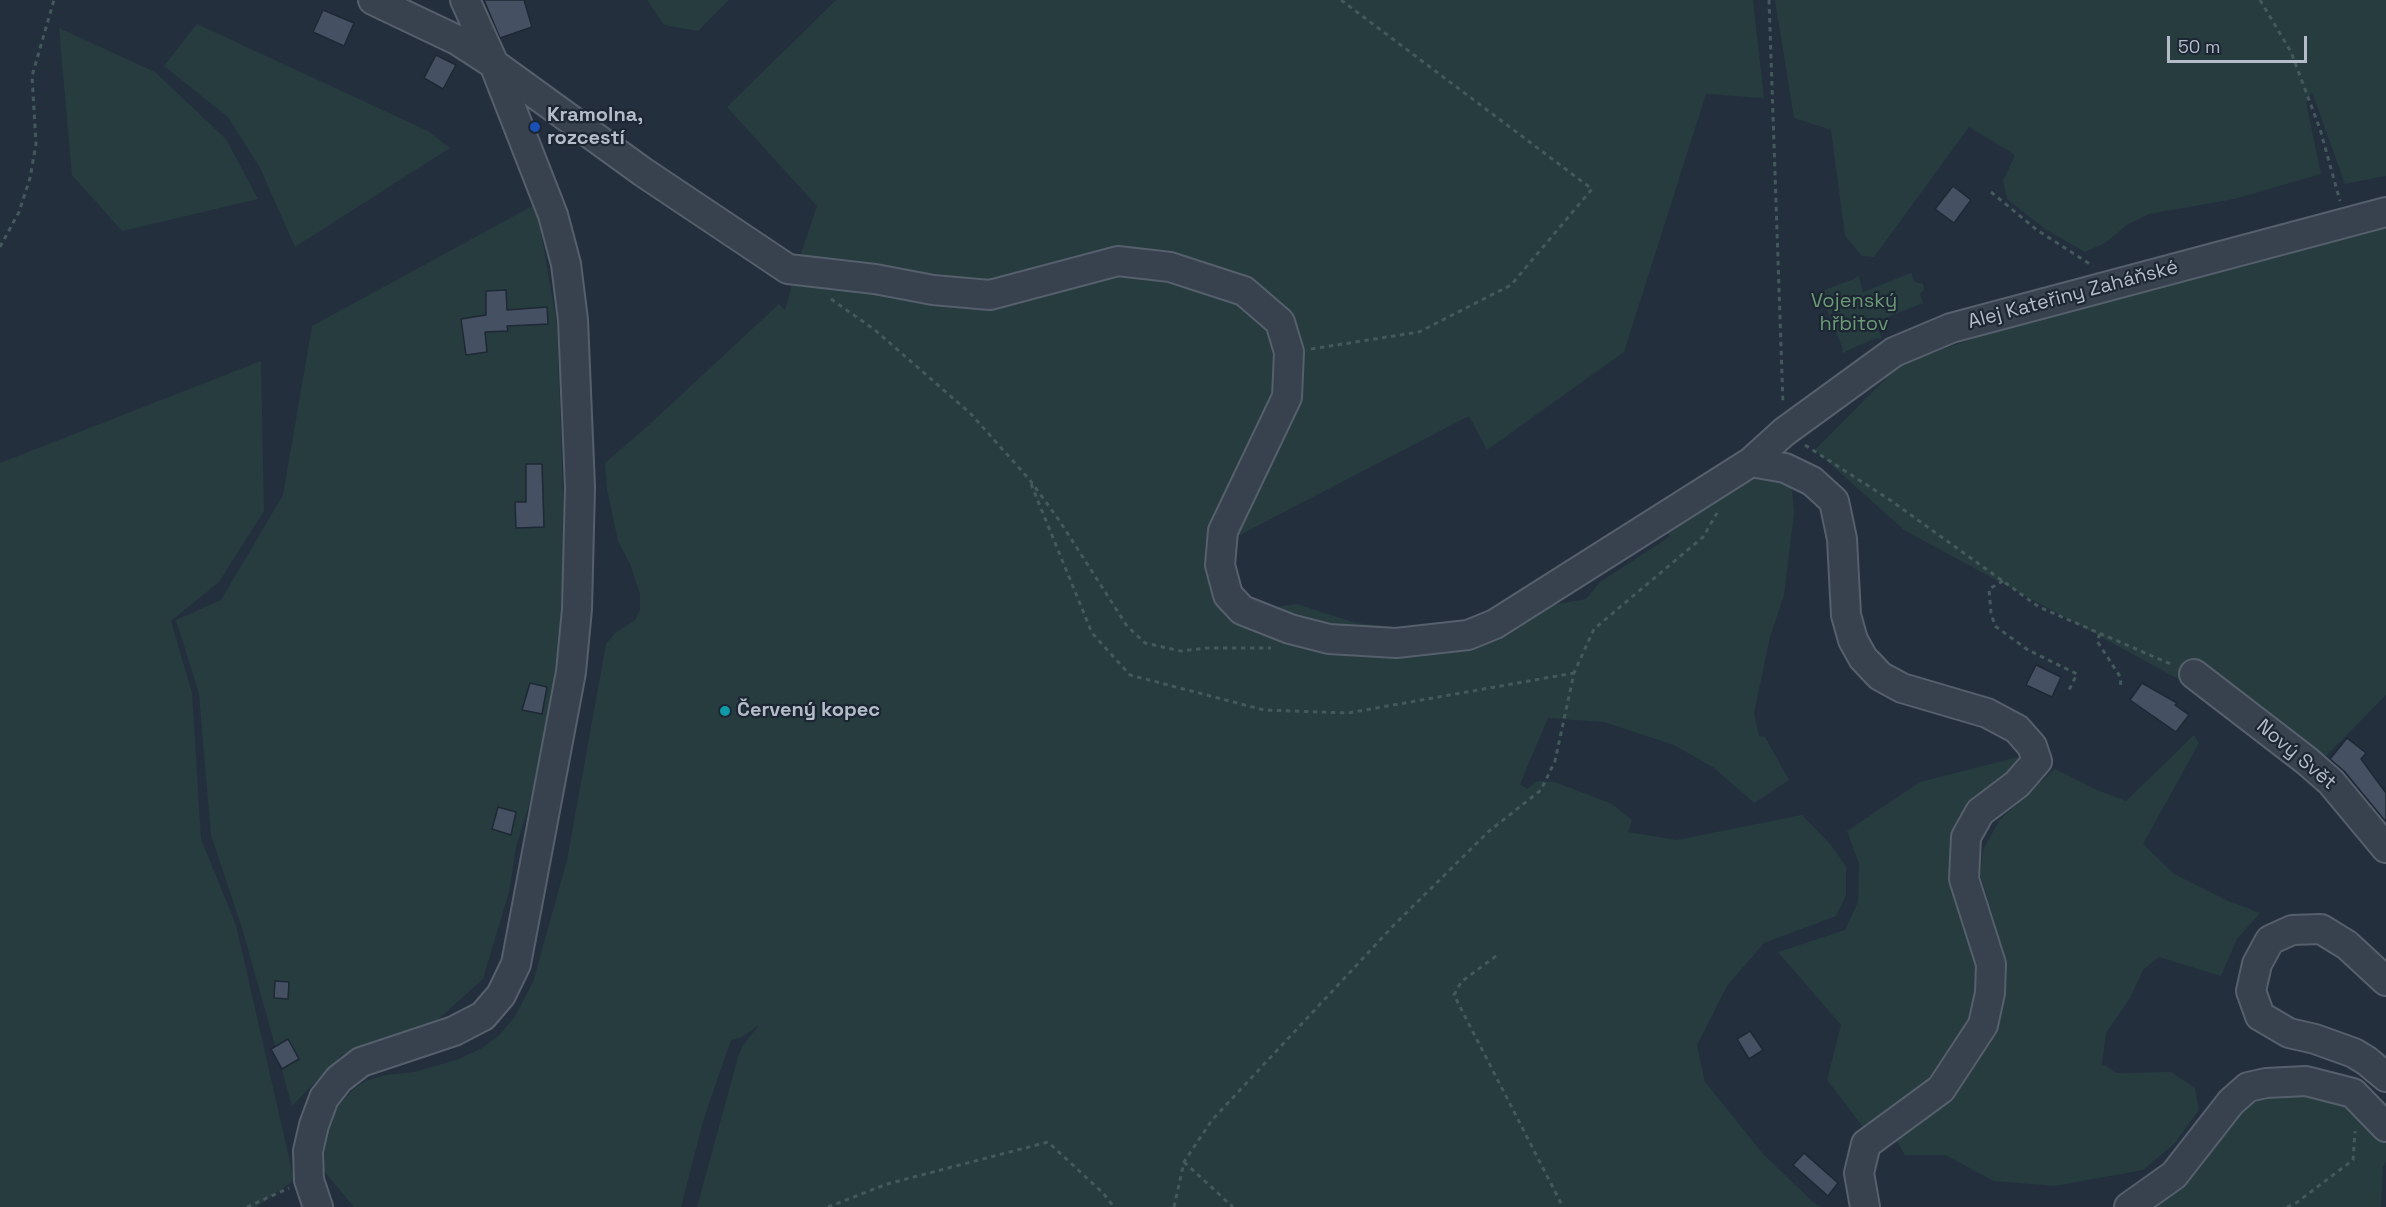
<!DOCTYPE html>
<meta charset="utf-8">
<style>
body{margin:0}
#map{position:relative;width:2386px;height:1207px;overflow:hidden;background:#242f3e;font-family:"Space Grotesk",sans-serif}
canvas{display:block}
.scale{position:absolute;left:2167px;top:36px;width:140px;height:27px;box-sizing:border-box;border:3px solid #b4bcc9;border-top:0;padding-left:8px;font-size:18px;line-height:21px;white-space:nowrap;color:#b4bcc9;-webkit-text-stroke:4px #1d2633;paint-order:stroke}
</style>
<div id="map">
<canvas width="2386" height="1207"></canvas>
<div class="scale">50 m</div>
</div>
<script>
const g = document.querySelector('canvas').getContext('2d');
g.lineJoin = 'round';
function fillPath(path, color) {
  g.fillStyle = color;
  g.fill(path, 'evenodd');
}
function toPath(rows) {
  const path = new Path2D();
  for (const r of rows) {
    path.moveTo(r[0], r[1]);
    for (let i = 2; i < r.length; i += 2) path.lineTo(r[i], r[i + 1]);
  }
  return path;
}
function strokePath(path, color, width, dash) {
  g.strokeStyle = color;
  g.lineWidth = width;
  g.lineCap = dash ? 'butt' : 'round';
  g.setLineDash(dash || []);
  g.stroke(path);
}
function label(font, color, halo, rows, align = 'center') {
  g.font = font + ' "Space Grotesk",sans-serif';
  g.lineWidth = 4.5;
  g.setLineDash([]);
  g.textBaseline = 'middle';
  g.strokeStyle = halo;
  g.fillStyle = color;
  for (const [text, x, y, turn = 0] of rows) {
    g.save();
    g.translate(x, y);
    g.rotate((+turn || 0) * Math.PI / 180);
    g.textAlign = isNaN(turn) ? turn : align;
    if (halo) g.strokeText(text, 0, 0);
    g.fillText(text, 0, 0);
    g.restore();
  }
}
fillPath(toPath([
 [647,0,729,0,698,31,664,25],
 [836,0,1753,0,1764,98,1706,94,1624,352,1487,450,1469,416,1234,538,1231,557,1237,587,1262,609,1297,604,1356,623,1412,629,1586,599,1600,582,1669,537,1668,521,1737,476,1791,477,1794,513,1784,595,1770,637,1754,713,1759,736,1765,737,1789,780,1754,803,1714,768,1674,745,1604,722,1548,718,1520,784,1527,789,1538,781,1555,782,1612,804,1632,820,1628,832,1677,840,1802,815,1830,844,1846,866,1846,895,1836,916,1764,943,1727,986,1697,1045,1705,1082,1764,1155,1813,1202,1822,1207,697,1207,738,1057,743,1045,759,1025,742,1037,731,1040,704,1118,681,1207,354,1207,324,1171,325,1135,339,1104,355,1088,366,1081,385,1075,415,1072,459,1059,482,1048,498,1036,514,1018,533,982,567,860,606,644,615,633,635,620,640,610,640,594,630,564,618,541,607,489,605,463,651,423,779,304,785,310,799,259,817,206,727,107],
 [1775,0,2386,0,2386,176,2345,184,2312,92,2306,102,2321,174,2234,199,2149,214,2127,225,2105,243,2085,252,2045,229,2007,199,2003,181,2015,155,1969,127,1874,257,1862,256,1845,236,1831,130,1794,118],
 [197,24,428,131,450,148,295,247,260,168,228,117,164,66],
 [59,28,155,72,226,139,258,199,122,231,72,175],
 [536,204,557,325,567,601,545,753,516,847,509,892,483,979,433,1024,342,1055,292,1106,242,928,211,835,199,694,176,620,221,600,283,495,312,326],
 [2386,226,2386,695,2324,758,1904,530,1815,450,1900,364,1975,338],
 [1911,273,1915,282,1923,284,1924,290,1920,294,1923,303,1875,322,1882,339,1876,338,1846,351,1844,353,1842,352,1843,349,1821,295,1819,296,1819,292,1854,279,1857,276,1859,277,1863,292],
 [261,361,264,511,219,582,171,621,192,693,201,839,236,925,294,1180,257,1207,0,1207,0,463],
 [2194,735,2199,743,2143,844,2174,874,2226,900,2260,913,2237,939,2221,976,2159,957,2143,970,2130,998,2106,1033,2102,1064,2117,1073,2171,1072,2195,1088,2199,1110,2174,1144,2143,1170,2055,1186,1994,1181,1945,1155,1905,1155,1896,1140,1905,1125,2003,997,2004,955,1980,873,1983,850,2000,819,2055,769,2097,790,2126,801],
 [2018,757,2013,768,1959,816,1950,863,1956,894,1982,987,1959,1045,1940,1072,1863,1127,1827,1080,1841,1025,1778,952,1845,930,1858,902,1859,864,1847,831,1920,782],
 [2308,1093,2353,1110,2386,1135,2386,1162,2383,1167,2381,1207,2148,1207,2249,1098]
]), '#263c3f');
const building = toPath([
 [484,0,524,0,532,27,500,38,484,0],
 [323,10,354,23,344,46,313,32,323,10],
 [436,55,456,65,443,89,424,78,436,55],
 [1953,186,1971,200,1954,223,1935,209,1953,186],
 [506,290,507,310,547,307,548,324,507,326,508,331,485,332,487,352,466,355,461,319,486,315,486,291,506,290],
 [526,464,542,464,544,527,516,528,515,502,526,502,526,464],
 [2036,665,2061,677,2052,697,2026,685,2036,665],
 [530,683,547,687,542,714,522,710,530,683],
 [2142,683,2177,703,2175,705,2189,715,2176,732,2130,700,2142,683],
 [2347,738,2366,753,2361,759,2386,793,2386,822,2344,771,2330,759,2347,738],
 [498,807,516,812,511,835,492,829,498,807],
 [275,981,289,982,288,999,274,998,275,981],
 [1750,1031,1763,1050,1749,1059,1737,1039,1750,1031],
 [288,1039,299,1059,282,1069,271,1049,288,1039],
 [1804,1153,1838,1183,1828,1196,1793,1165,1804,1153]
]);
fillPath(building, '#455162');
strokePath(building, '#1f2835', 1.5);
const minor = toPath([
 [373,0,457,40,494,64,643,172,788,269,875,279,933,290,990,295,1118,261,1170,267,1244,291,1280,322,1289,352,1287,397,1223,531,1220,565,1228,595,1242,610,1290,629,1329,639,1396,643,1468,635,1495,624,1751,462,1784,432,1894,352,1951,328,2386,212],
 [1751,462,1785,468,1812,481,1834,501,1842,539,1846,615,1853,640,1863,658,1880,676,1902,688,1987,713,2017,729,2032,746,2037,761,2017,784,1980,812,1966,837,1964,879,1991,964,1990,993,1983,1025,1941,1089,1866,1144,1859,1173,1865,1207],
 [2194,674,2307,761,2331,782,2386,848],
 [2386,981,2347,945,2321,929,2292,930,2270,940,2257,964,2251,991,2260,1016,2289,1033,2315,1039,2354,1053,2367,1061,2386,1077],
 [318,1207,309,1180,308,1151,314,1125,324,1098,339,1079,361,1062,454,1031,483,1016,501,995,516,964,571,672,577,609,580,487,573,320,566,264,553,215,494,64,465,0],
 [2129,1207,2174,1175,2231,1102,2248,1087,2266,1083,2306,1081,2353,1093,2386,1127]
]);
strokePath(minor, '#565f6c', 32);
strokePath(toPath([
 [1769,0,1783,404],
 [2260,0,2291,52,2320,129,2340,201],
 [1991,192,2037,230,2093,266],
 [0,247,19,212,30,178,36,144,32,76,54,0],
 [831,299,875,330,971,414,1029,479,1059,520,1127,626,1145,643,1181,651,1207,648,1271,648],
 [1311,349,1419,332,1511,285,1592,189,1341,0],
 [1805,445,1890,500,2039,607,2173,665],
 [1031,484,1092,633,1130,675,1264,710,1348,713,1574,673],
 [2003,581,1989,589,1991,613,1995,626,2028,650,2077,674,2069,690],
 [2100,634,2097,641,2121,678,2120,689],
 [1496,956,1461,982,1454,995,1563,1207],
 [1184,1162,1233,1207],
 [247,1207,289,1188],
 [828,1207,887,1184,1048,1142,1103,1193,1114,1207],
 [1174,1207,1184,1162,1212,1120,1394,925,1488,832,1541,790,1555,761,1574,673,1594,629,1703,537,1717,513],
 [2287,1207,2296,1203,2353,1160,2355,1131]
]), '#44595c', 3, [4.5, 4.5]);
strokePath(minor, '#38414e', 28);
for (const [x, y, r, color] of [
 [535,127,6,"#1a4fb4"],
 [725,711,6,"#0f9aa8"]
]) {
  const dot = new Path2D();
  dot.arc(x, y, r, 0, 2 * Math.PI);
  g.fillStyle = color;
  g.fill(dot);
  strokePath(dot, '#1d2633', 2);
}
label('bold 20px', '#b4bcc9', '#1d2633', [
 ["Kramolna,",547,116],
 ["rozcestí",547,139],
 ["Červený kopec",737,711]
], 'left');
label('20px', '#b4bcc9', '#1d2633', [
 ["Alej Kateřiny Zaháňské",2073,295,-15],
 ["Nový Svět",2296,755,40]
]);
label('20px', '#6b9a76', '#1d2633', [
 ["Vojenský",1854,302],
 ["hřbitov",1854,325]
]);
</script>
